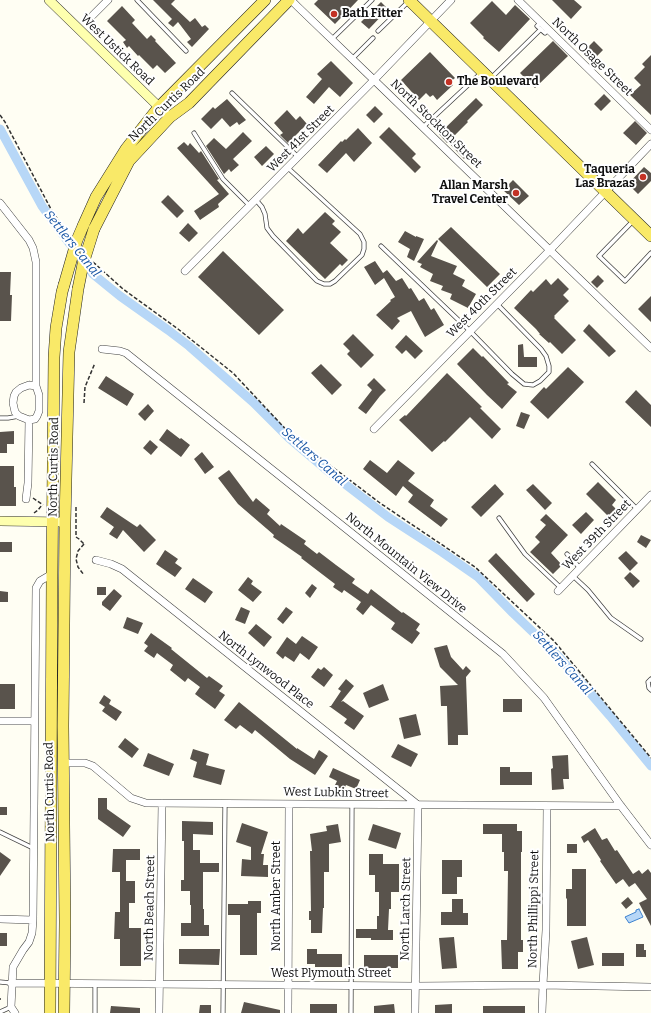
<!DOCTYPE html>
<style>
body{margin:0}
canvas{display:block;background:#fffef3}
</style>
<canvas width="651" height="1013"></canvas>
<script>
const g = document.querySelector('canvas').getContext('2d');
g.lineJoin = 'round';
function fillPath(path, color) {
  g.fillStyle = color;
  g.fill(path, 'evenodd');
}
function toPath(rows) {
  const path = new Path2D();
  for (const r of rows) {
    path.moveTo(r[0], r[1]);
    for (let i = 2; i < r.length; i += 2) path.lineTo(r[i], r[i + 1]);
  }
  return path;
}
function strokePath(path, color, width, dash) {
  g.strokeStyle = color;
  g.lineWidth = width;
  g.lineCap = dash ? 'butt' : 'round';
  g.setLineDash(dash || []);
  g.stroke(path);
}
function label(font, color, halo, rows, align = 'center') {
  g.font = font + ' Bitter,serif';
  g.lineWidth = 4;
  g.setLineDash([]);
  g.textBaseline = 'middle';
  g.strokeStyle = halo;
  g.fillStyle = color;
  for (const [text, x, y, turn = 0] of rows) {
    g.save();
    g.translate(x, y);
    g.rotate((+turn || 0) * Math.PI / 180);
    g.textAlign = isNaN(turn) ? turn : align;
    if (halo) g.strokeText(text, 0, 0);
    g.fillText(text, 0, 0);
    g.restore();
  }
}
const water = toPath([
 [639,909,643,917,629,923,625,917,636,912,636,910,639,909]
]);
fillPath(water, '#b7d7f7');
strokePath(water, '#3d82cf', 1);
strokePath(toPath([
 [0,129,42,206,67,240,93,274,104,283,120,296,168,330,189,346,253,402,289,438,328,471,388,517,442,552,478,577,513,613,559,657,610,716,651,766]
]), '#b7d7f7', 9);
fillPath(toPath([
 [153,0,175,0,171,4,190,22,195,18,202,27,205,25,209,29,192,47,187,42,191,39,178,22,173,27,168,23,172,19],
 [318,0,358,0,335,24,314,4],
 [552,0,574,0,582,7,571,19],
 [492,1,506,15,515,5,530,19,499,52,483,38,484,37,470,23],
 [381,2,388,9,369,29,361,22],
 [122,6,135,20,132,23,147,39,151,35,156,40,155,41,176,63,165,73,157,65,153,69,139,55,138,56,129,46,127,48,123,42,126,40,107,21],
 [553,41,568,56,535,88,520,73],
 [594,41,603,50,593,60,584,51],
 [430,52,455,78,450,82,453,85,437,100,433,95,430,97,426,93,419,100,401,80],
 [651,55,651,115,630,95,641,85,634,78,645,67,642,64],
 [331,61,353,83,340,97,329,87,314,104,306,97,322,79,317,74],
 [604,94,611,101,601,111,594,104],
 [476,98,483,105,467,121,468,122,453,137,469,154,464,159,448,142,447,143,439,134],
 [227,99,246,120,239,125,237,122,230,127,222,118,211,129,201,119,213,107,215,109],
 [375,106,383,114,374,123,366,115],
 [287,110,296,120,300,116,307,124,288,143,280,135,283,133,274,123],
 [635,121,647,133,636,145,623,133],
 [389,127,416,154,412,158,421,167,415,173,379,137],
 [358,128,372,143,354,162,346,153,327,173,318,165,341,141,342,142,345,139,346,140],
 [243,132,252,141,233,159,239,165,231,172,229,169,224,174,206,146,214,138,226,149],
 [184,142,188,146,190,143,199,153,201,151,219,179,217,180,229,194,218,204,219,207,200,220,194,211,219,194,177,148],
 [266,146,274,154,262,166,254,157],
 [644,167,651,173,651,181,638,194,628,184],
 [513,180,529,196,519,205,503,190],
 [168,195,184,211,177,218,161,202],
 [325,212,335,221,332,224,341,232,330,243,348,260,342,266,340,264,325,279,286,241,298,228,303,234],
 [188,223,198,233,189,242,179,233],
 [451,227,500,274,487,287,438,239],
 [405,231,416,237,416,236,424,239,414,261,407,257,410,249,398,242],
 [437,240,438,241,431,256,457,266,453,274,465,280,462,286,476,294,468,308,450,299,452,294,441,290,443,286,430,281,433,274,420,267,422,264,417,262],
 [223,251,284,310,259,335,198,277],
 [375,261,383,273,387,270,396,281,402,278,409,289,411,288,419,301,424,298,431,310,434,308,444,325,425,337,420,328,411,311,397,318,400,321,392,330,376,315,391,301,390,300,395,297,384,278,375,285,364,267],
 [0,272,11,272,10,295,12,295,11,321,0,321],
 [598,275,604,281,597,288,591,282],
 [558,278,569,289,563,295,569,301,554,316,555,317,554,318,576,340,562,354,550,342,549,343,539,334,540,334,536,329,514,308,531,290,533,292,546,279,551,285],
 [651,296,651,322,638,309],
 [589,324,616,351,609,357,583,331],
 [353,334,374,355,361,368,347,354,350,351,343,344],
 [406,335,423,351,415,359,406,350,402,354,395,347],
 [523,344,524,357,537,357,537,367,518,367,518,345],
 [473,348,482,357,483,356,509,383,507,384,517,392,502,409,487,395,457,364],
 [321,364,342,385,332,395,311,373],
 [568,367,584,382,548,419,530,402,544,387,546,389],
 [447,373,482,407,480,408,501,429,492,439,470,417,445,442,444,441,432,452,399,420,405,415,406,416],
 [106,376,134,394,127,406,98,388],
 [374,378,386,390,380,396,366,414,358,408,372,390,367,385],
 [636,390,651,405,651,427,625,402],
 [148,404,154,411,145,421,138,414],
 [521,412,530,415,524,429,516,426],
 [167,429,180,439,181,438,190,445,181,457,159,440],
 [14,431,14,444,7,444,7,453,0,453,0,432],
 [150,440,158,447,151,455,143,448],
 [202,452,214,467,205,474,194,459],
 [370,460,387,473,398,460,415,473,408,481,434,500,430,506,448,519,441,527,408,502,413,495,403,486,396,496,363,469],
 [0,466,14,466,14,487,16,487,16,506,0,506],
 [229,470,253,502,256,498,270,510,267,514,280,526,281,524,306,541,304,544,317,554,319,552,336,565,355,579,352,583,368,594,371,589,402,613,403,612,420,624,416,630,420,633,412,644,391,629,395,623,371,605,363,615,356,609,361,602,344,590,342,593,333,587,335,584,301,558,302,557,273,537,274,535,238,504,218,478],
 [598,482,616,500,612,505,616,509,608,516,586,494],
 [495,484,504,494,481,517,471,507],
 [533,484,552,503,545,510,526,490],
 [107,507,137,527,140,524,156,540,144,552,123,530,117,539,109,534,114,527,100,517],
 [586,512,594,520,581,534,572,525],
 [546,514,568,535,551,553,562,565,553,574,530,552,540,542,535,537,546,525,540,520],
 [641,535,651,540,646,548,637,542],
 [0,542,12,542,12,552,0,552],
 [165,550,178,559,175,563,182,568,175,577,156,564],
 [626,551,638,563,630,571,618,558],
 [496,553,535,594,527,602,488,561],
 [630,572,640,581,633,588,624,578],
 [248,577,253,581,251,584,262,592,253,602,238,590],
 [193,578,213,592,205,603,185,589],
 [312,584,317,588,310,598,305,593],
 [97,587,106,587,106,595,97,595],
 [114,589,122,596,110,611,102,605,102,602],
 [0,591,8,592,8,602,0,602],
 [241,607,250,611,245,624,235,620],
 [286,607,293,612,283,624,277,619],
 [127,617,143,623,138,634,123,628],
 [256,624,272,637,264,647,248,633],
 [151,633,172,648,171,649,207,678,209,676,223,686,219,691,225,695,215,709,195,694,200,687,188,678,185,682,170,670,173,665,157,653,154,658,144,651,148,646,144,643],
 [302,636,318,647,309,660,300,653,294,662,285,656,283,659,276,653,287,637,296,644],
 [447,645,451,657,463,670,466,666,471,671,466,677,468,735,458,735,458,745,448,745,447,706,441,706,440,686,458,685,440,667,434,648],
 [324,667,333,675,324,687,311,677,318,668,321,670],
 [346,679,354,686,341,702,343,701,364,716,354,730,344,723,347,719,329,706,331,706,341,691,338,689],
 [0,684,15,684,15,709,0,709],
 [383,684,389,700,369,708,363,693],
 [104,695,111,700,109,704,122,712,116,721,102,711,105,707,99,703],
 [503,699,522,699,522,712,503,712],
 [239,702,297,749,297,748,314,759,319,750,328,756,315,775,290,759,255,730,252,734,240,725,236,729,224,720],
 [416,714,421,735,404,739,399,718],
 [125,738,139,749,132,758,118,747],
 [398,744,418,754,411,767,391,757],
 [193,749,209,754,206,765,225,770,221,785,193,777,197,762,190,759],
 [148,753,174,764,169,776,143,766],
 [568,755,569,779,563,779,564,789,552,790,551,769,553,768,552,756],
 [500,767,510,767,510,772,532,772,532,785,500,785],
 [333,768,360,780,356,789,346,785,343,791,334,787,337,781,329,777],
 [98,798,107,798,107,809,131,826,123,837,98,819],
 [0,807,7,807,7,815,0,815],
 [182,821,213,822,213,835,193,834,193,850,200,850,200,863,219,863,219,872,203,872,203,909,204,909,204,925,209,925,209,936,181,936,181,923,191,923,191,905,190,905,190,891,181,891,181,880,184,880,184,841,182,841],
 [242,823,268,832,261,854,264,854,263,865,268,865,268,877,241,876,242,859,251,860,251,847,236,842],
 [338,824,341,842,329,844,329,872,324,872,324,908,323,908,322,933,311,933,311,920,309,920,309,911,311,911,310,851,312,851,310,834,327,831,326,826],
 [373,824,401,833,396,849,368,840],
 [483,824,517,824,517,831,522,831,522,852,521,852,521,940,523,940,523,952,518,952,518,969,502,969,501,940,507,940,508,871,504,871,504,852,502,852,502,834,483,834],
 [595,828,602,840,607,838,615,851,617,850,633,874,639,870,642,874,648,869,651,873,651,926,639,903,647,899,635,883,629,887,623,879,616,884,600,861,601,860,588,840,584,843,581,837],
 [567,844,577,844,577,853,567,853],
 [113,849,140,849,140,860,126,860,126,881,135,881,135,903,129,903,129,928,141,928,141,966,120,966,120,939,114,939,115,912,120,912,120,872,112,872],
 [0,852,11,860,0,876],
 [369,854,383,854,383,864,399,864,399,892,391,892,391,909,389,909,388,930,393,930,393,940,371,940,371,938,356,938,356,929,377,929,377,916,379,916,379,892,375,892,375,875,369,875],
 [442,860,462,860,462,877,457,877,457,894,442,894],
 [572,869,586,869,586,926,567,926,567,899,566,898,566,889,572,889],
 [628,897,633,903,626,909,621,903],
 [452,899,463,899,463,913,468,913,468,925,441,925,441,912,452,912],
 [248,901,261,901,261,913,257,913,257,955,240,955,240,915,228,915,228,904,248,904],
 [0,933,7,933,7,946,0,946],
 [454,937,457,968,442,969,439,938],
 [587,937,594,965,578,969,571,941],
 [636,944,644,944,644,950,646,950,646,957,636,957],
 [179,949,220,949,219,965,179,964],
 [307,949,317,949,317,954,342,954,342,967,315,967,315,964,307,964],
 [602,953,624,953,624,966,602,966],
 [364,955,398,955,398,968,364,968],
 [244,1002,280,1010,280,1013,241,1013],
 [310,1004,337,1004,337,1013,310,1013],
 [394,1004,395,1013,374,1013,374,1006],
 [452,1004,452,1013,435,1013,435,1005],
 [200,1005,211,1005,211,1013,199,1013],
 [111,1006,140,1008,140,1013,110,1013],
 [483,1006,525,1006,525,1013,483,1013]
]), '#59534c');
const lane = toPath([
 [137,0,186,51],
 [541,22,537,26,545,33,548,30],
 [378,31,409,1],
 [332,39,372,0],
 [352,59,373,38],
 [491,78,541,29],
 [232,93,298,157],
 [423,127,481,73],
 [194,133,223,179,250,206],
 [256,200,262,207,265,214,267,228,273,236,317,281,324,284,330,284,335,281,362,255,364,249,364,242,360,234,288,168],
 [633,221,599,256,625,281,651,253],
 [381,246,470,331,512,374,524,384,533,385,540,381,549,372,549,366,546,356,541,349,497,304],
 [0,418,8,418,19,416],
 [592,464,637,509],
 [499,518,525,554,561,588],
 [567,554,580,568],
 [573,576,588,590,611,618,641,639],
 [651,679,648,682,649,688,651,690],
 [0,832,33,848],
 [0,982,11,983],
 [95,984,95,1013],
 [0,1012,11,1007],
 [223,1013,225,803],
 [351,1013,352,804]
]);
const street = toPath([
 [291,0,298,7,374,80,651,348],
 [518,0,651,130],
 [93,15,108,0],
 [0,203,29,240,33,248,36,262,36,386],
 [185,271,374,80,451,0],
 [102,349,120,351,126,353,503,654,544,698,621,806,651,845],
 [29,385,36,386,39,395,39,411,37,416,35,419,29,420,19,416,15,412,13,403,14,396,16,392,21,388,29,385],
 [374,429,550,250,651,144],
 [26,499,28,483,29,420],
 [96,560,111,564,122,569,418,805],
 [558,591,651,495],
 [0,721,34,721],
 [63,763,85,763,93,766,131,798,146,803,621,806],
 [0,919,33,920],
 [11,983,415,986,543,985,651,987],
 [15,1013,11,1007,13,967,23,950,29,942,32,933,33,920,36,588,40,581,52,574],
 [159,1013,162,803],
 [288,1013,289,804],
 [415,1013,418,805],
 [542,1013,543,985,546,930,547,806]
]);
const secondary = toPath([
 [49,0,159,107,170,117],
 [0,521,65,522]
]);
const primary = toPath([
 [409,0,651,236],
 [83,226,96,197,126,149,159,107,265,0],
 [94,229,129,161,170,117,189,103,289,0],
 [50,1013,52,574,54,357,56,328,62,292,64,285],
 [64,1013,65,922,63,726,65,522,69,352,78,289]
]);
strokePath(lane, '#434343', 5);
strokePath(street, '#434343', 8);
strokePath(secondary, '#323232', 10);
strokePath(primary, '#212121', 12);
strokePath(toPath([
 [0,115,5,122,52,211,68,234],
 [93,262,123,289,178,329,233,373,294,438,380,503,475,567,554,641,651,758],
 [84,403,85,387,95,363],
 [33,498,43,505],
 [76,507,76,537,79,539,85,545],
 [34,513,38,510,42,505],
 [84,544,78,551,76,559,78,567,84,575],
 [0,999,1,999]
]), '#323232', 1.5, [4, 2]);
strokePath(lane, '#fff', 3.5);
strokePath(street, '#fff', 7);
strokePath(secondary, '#feffae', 9);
strokePath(primary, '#f9e968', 11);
const primaryBridge = toPath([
 [64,285,77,240,83,226],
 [78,289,83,264,94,229]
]);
strokePath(primaryBridge, '#212121', 12, []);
strokePath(primaryBridge, '#f9e968', 11);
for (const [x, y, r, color] of [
 [334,14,4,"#c33225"],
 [449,82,4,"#c33225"],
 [643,177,4,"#c33225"],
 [516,193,4,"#c33225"]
]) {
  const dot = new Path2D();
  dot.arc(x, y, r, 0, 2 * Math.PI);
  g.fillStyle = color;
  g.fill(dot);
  strokePath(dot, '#fff', 1.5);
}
label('bold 12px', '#101010', '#fff', [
 ["Bath Fitter",342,14],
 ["The Boulevard",457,82],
 ["Taqueria",635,170,"right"],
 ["Las Brazas",635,184,"right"],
 ["Allan Marsh",508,186,"right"],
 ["Travel Center",508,200,"right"]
], 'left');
label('12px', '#101010', '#fff', [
 ["West Ustick Road",117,50,44],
 ["North Osage Street",592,57,44],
 ["North Curtis Road",167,105,-44],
 ["North Stockton Street",436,124,44],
 ["West 41st Street",301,139,-45],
 ["West 40th Street",482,303,-45],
 ["North Curtis Road",54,467,-89],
 ["West 39th Street",597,535,-46],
 ["North Mountain View Drive",406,563,39],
 ["North Lynwood Place",266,670,38],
 ["North Curtis Road",50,792,-91],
 ["West Lubkin Street",336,793,1],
 ["North Amber Street",277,896,-90],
 ["North Beach Street",150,908,-89],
 ["North Larch Street",406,909,-89],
 ["North Phillippi Street",534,909,-89],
 ["West Plymouth Street",331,974]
]);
label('italic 13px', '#1654a4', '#fff', [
 ["Settlers Canal",72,244,51],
 ["Settlers Canal",314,457,41],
 ["Settlers Canal",562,663,48]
]);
</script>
